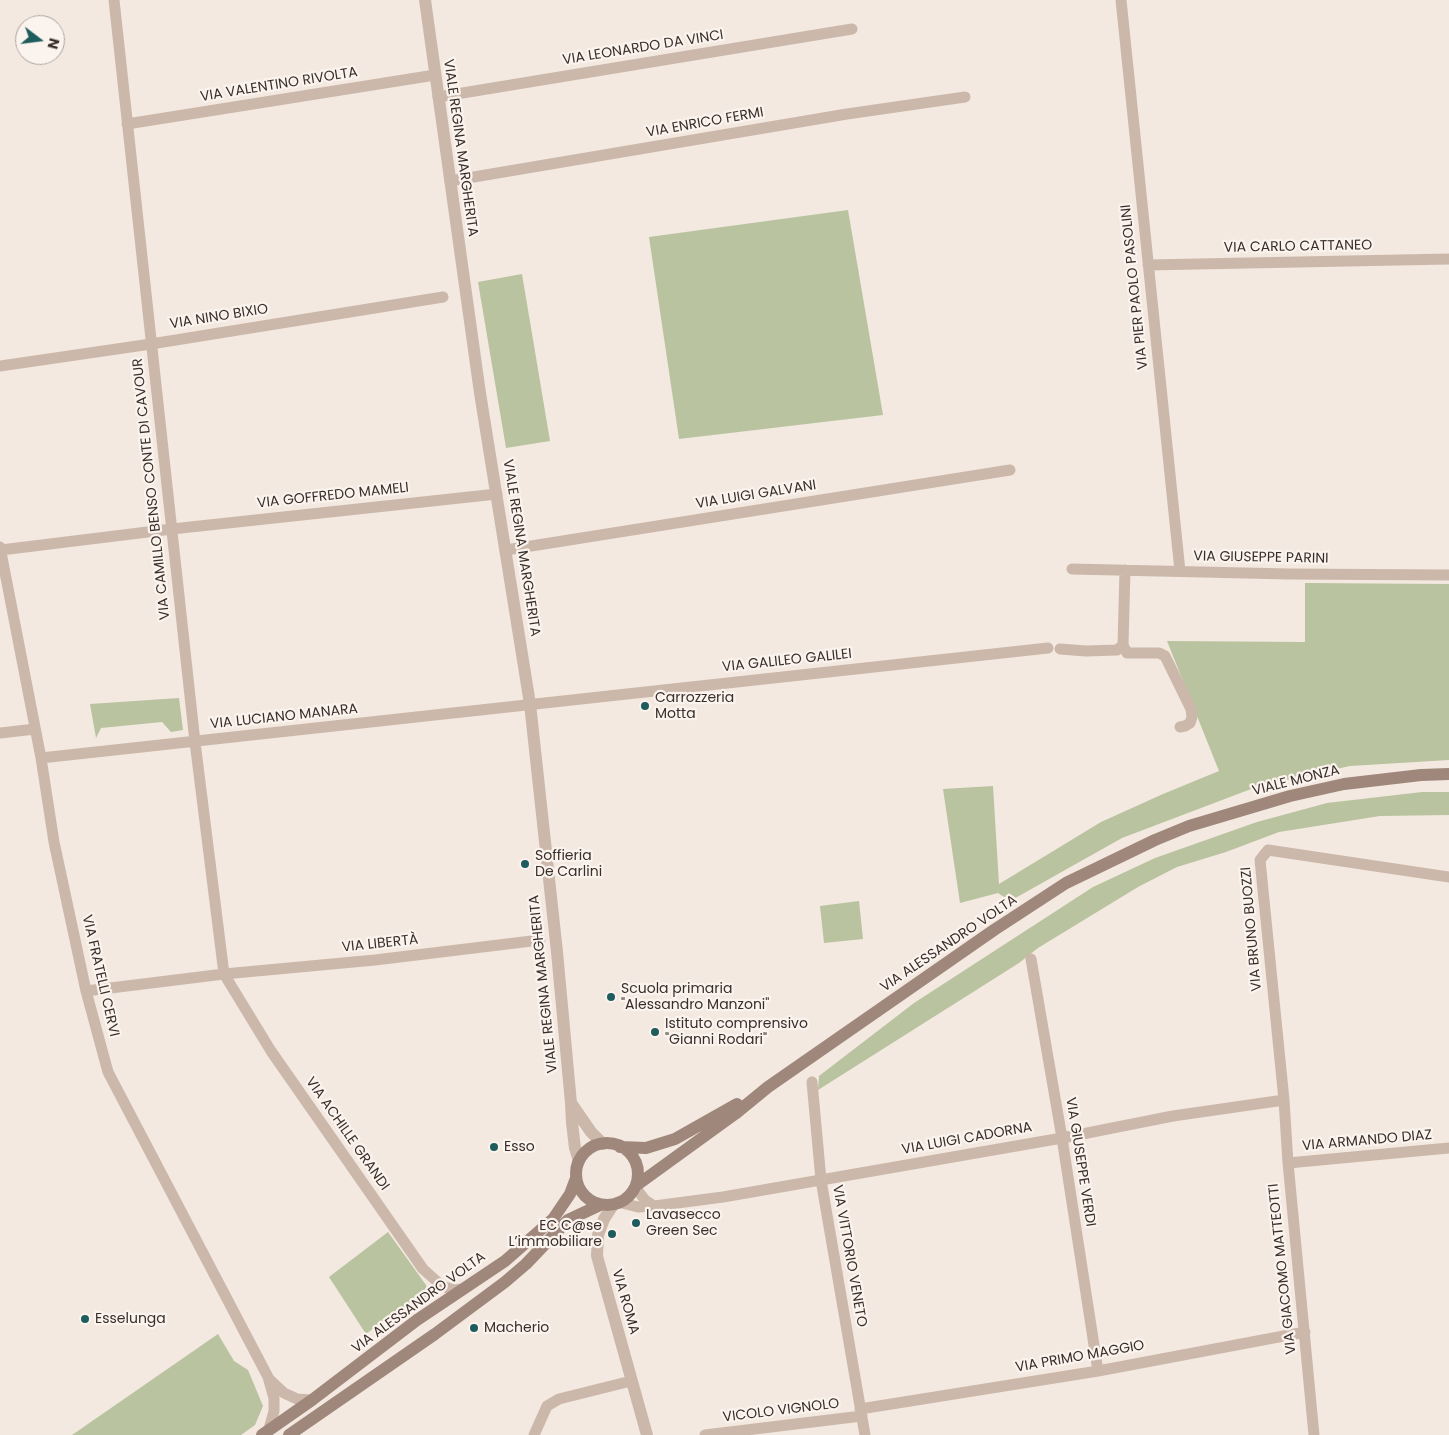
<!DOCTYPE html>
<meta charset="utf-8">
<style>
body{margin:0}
#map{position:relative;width:1449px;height:1435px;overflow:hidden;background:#f3e9e0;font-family:Poppins,sans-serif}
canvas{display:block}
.north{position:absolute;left:15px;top:15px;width:50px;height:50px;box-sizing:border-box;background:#fbf3ed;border:1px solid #aea49f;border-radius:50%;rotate:105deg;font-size:14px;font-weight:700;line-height:20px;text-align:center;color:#3a2e2a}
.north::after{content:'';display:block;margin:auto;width:18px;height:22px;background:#1f5c5d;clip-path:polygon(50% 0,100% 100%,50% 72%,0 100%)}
</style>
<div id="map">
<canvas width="1449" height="1435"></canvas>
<div class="north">N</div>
</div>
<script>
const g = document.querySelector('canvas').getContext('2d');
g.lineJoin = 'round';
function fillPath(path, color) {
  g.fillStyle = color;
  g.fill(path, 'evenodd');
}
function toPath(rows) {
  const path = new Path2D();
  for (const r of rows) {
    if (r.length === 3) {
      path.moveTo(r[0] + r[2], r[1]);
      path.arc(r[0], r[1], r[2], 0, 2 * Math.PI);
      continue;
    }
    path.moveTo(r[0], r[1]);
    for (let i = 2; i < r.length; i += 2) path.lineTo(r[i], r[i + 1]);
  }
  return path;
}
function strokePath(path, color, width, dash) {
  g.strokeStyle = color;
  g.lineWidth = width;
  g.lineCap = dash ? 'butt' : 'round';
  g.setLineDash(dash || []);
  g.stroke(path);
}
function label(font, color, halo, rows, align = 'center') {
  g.font = font + ' Poppins,sans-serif';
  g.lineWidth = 4.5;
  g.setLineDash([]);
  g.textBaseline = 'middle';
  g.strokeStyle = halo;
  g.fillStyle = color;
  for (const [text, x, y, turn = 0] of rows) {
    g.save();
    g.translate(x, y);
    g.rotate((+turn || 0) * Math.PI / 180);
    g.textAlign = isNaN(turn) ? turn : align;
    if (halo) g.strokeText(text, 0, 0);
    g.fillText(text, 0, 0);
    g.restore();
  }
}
fillPath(toPath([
 [848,210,883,415,679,439,649,237],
 [522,274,550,441,506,448,478,282],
 [1305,583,1449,584,1449,760,1350,766,1259,786,1122,838,1010,901,998,893,960,903,943,789,993,786,999,884,1101,822,1163,794,1219,771,1167,641,1305,642],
 [179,698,183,730,171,732,162,722,101,728,96,738,90,704],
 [1422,792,1449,792,1449,815,1380,816,1279,832,1226,852,1177,867,1138,887,1038,948,1019,963,818,1090,819,1076,914,1003,1093,887,1155,858,1257,822,1327,803],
 [859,901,863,939,824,943,820,906],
 [388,1232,426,1285,428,1293,422,1303,386,1323,383,1321,366,1334,329,1277],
 [218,1334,234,1361,248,1370,263,1406,255,1425,241,1435,72,1435]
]), '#b9c39f');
strokePath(toPath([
 [114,0,195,742,224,974,271,1051,423,1269,442,1286,454,1290,463,1289],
 [1121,0,1180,571],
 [438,97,852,29],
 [127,124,435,75],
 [450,181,847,114,965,97],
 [1148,265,1449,259],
 [0,366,151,344,443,297],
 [0,547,41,758,54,842,86,991,108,1072,268,1377,274,1398,274,1411,269,1429],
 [1,550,172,529,497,494],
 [506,550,1010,470],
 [1072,569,1288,574,1449,575],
 [1125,570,1123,645,1127,653,1159,653,1165,656,1191,709,1192,717,1190,723,1185,726,1180,727],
 [1060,649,1086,651,1117,650,1123,645],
 [0,733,35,729],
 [41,758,1048,648],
 [1031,959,1062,1138,1098,1371],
 [86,991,224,974,375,960,540,940],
 [812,1082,821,1180,865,1435],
 [1288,1163,1449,1148],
 [635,1187,645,1200,654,1206],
 [618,1202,638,1207,654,1206,723,1197,1062,1138,1173,1116,1284,1100],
 [269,1379,284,1393,297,1399,312,1400],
 [860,1409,1098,1371,1305,1332],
 [534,1435,547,1406,559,1399,631,1381],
 [705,1435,862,1416],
 [1314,1435,1288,1163,1284,1100,1260,860,1268,850,1449,877]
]), '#ccb8ab', 11);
strokePath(toPath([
 [425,0,480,393,530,704,557,952,571,1103,572,1123,575,1148,579,1161],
 [571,1103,591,1132,603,1144],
 [613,1205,604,1219,598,1235,597,1256,647,1435]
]), '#ccb8ab', 12);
strokePath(toPath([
 [607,1174,31],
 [620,1147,646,1148,675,1139,737,1104],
 [637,1185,735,1114,768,1087,994,930,1066,883,1155,840,1189,826,1290,796,1344,784,1421,775,1449,774],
 [262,1435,312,1400,417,1320,505,1261,553,1219,570,1194,576,1178],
 [289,1435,435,1334,505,1282,526,1264,568,1220,600,1205]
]), '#a0877c', 12);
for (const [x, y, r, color] of [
 [645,706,5,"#1f5c5d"],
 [525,864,5,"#1f5c5d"],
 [611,997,5,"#1f5c5d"],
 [655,1032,5,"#1f5c5d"],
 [494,1147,5,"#1f5c5d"],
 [636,1223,5,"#1f5c5d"],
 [612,1234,5,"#1f5c5d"],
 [85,1319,5,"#1f5c5d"],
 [474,1328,5,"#1f5c5d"]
]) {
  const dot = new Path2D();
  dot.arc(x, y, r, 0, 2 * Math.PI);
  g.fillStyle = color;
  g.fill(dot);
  strokePath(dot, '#fbf3ed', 2);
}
label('14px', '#3a2e2a', '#fbf3ed', [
 ["VIA LEONARDO DA VINCI",643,48,-9],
 ["VIA VALENTINO RIVOLTA",279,85,-9],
 ["VIA ENRICO FERMI",705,123,-10],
 ["VIALE REGINA MARGHERITA",460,148,82],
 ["VIA CARLO CATTANEO",1298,247,-1],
 ["VIA PIER PAOLO PASOLINI",1135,287,-96],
 ["VIA NINO BIXIO",219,317,-9],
 ["VIA CAMILLO BENSO CONTE DI CAVOUR",152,489,-96],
 ["VIA LUIGI GALVANI",756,495,-9],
 ["VIA GOFFREDO MAMELI",333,496,-6],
 ["VIALE REGINA MARGHERITA",521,548,81],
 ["VIA GIUSEPPE PARINI",1261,558,1],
 ["VIA GALILEO GALILEI",787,661,-6],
 ["VIA LUCIANO MANARA",284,717,-6],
 ["VIALE MONZA",1296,781,-14],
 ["VIA BRUNO BUOZZI",1252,929,-95],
 ["VIA LIBERTÀ",380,944,-6],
 ["VIA ALESSANDRO VOLTA",949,944,-34],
 ["VIA FRATELLI CERVI",100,976,77],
 ["VIALE REGINA MARGHERITA",544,984,-96],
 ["VIA ACHILLE GRANDI",347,1134,55],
 ["VIA LUIGI CADORNA",967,1139,-10],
 ["VIA ARMANDO DIAZ",1367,1141,-5],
 ["VIA GIUSEPPE VERDI",1080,1162,81],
 ["VIA VITTORIO VENETO",849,1256,80],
 ["VIA GIACOMO MATTEOTTI",1283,1269,-96],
 ["VIA ROMA",625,1302,74],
 ["VIA ALESSANDRO VOLTA",419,1303,-36],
 ["VIA PRIMO MAGGIO",1080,1357,-10],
 ["VICOLO VIGNOLO",781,1411,-7]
]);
label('14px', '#3a2e2a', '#fbf3ed', [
 ["Carrozzeria",655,698],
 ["Motta",655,714],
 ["Soffieria",535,856],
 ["De Carlini",535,872],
 ["Scuola primaria",621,989],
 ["\"Alessandro Manzoni\"",621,1005],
 ["Istituto comprensivo",665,1024],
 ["\"Gianni Rodari\"",665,1040],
 ["Esso",504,1147],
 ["Lavasecco",646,1215],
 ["Green Sec",646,1231],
 ["EC C@se",602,1226,"right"],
 ["L’immobiliare",602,1242,"right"],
 ["Esselunga",95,1319],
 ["Macherio",484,1328]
], 'left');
</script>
